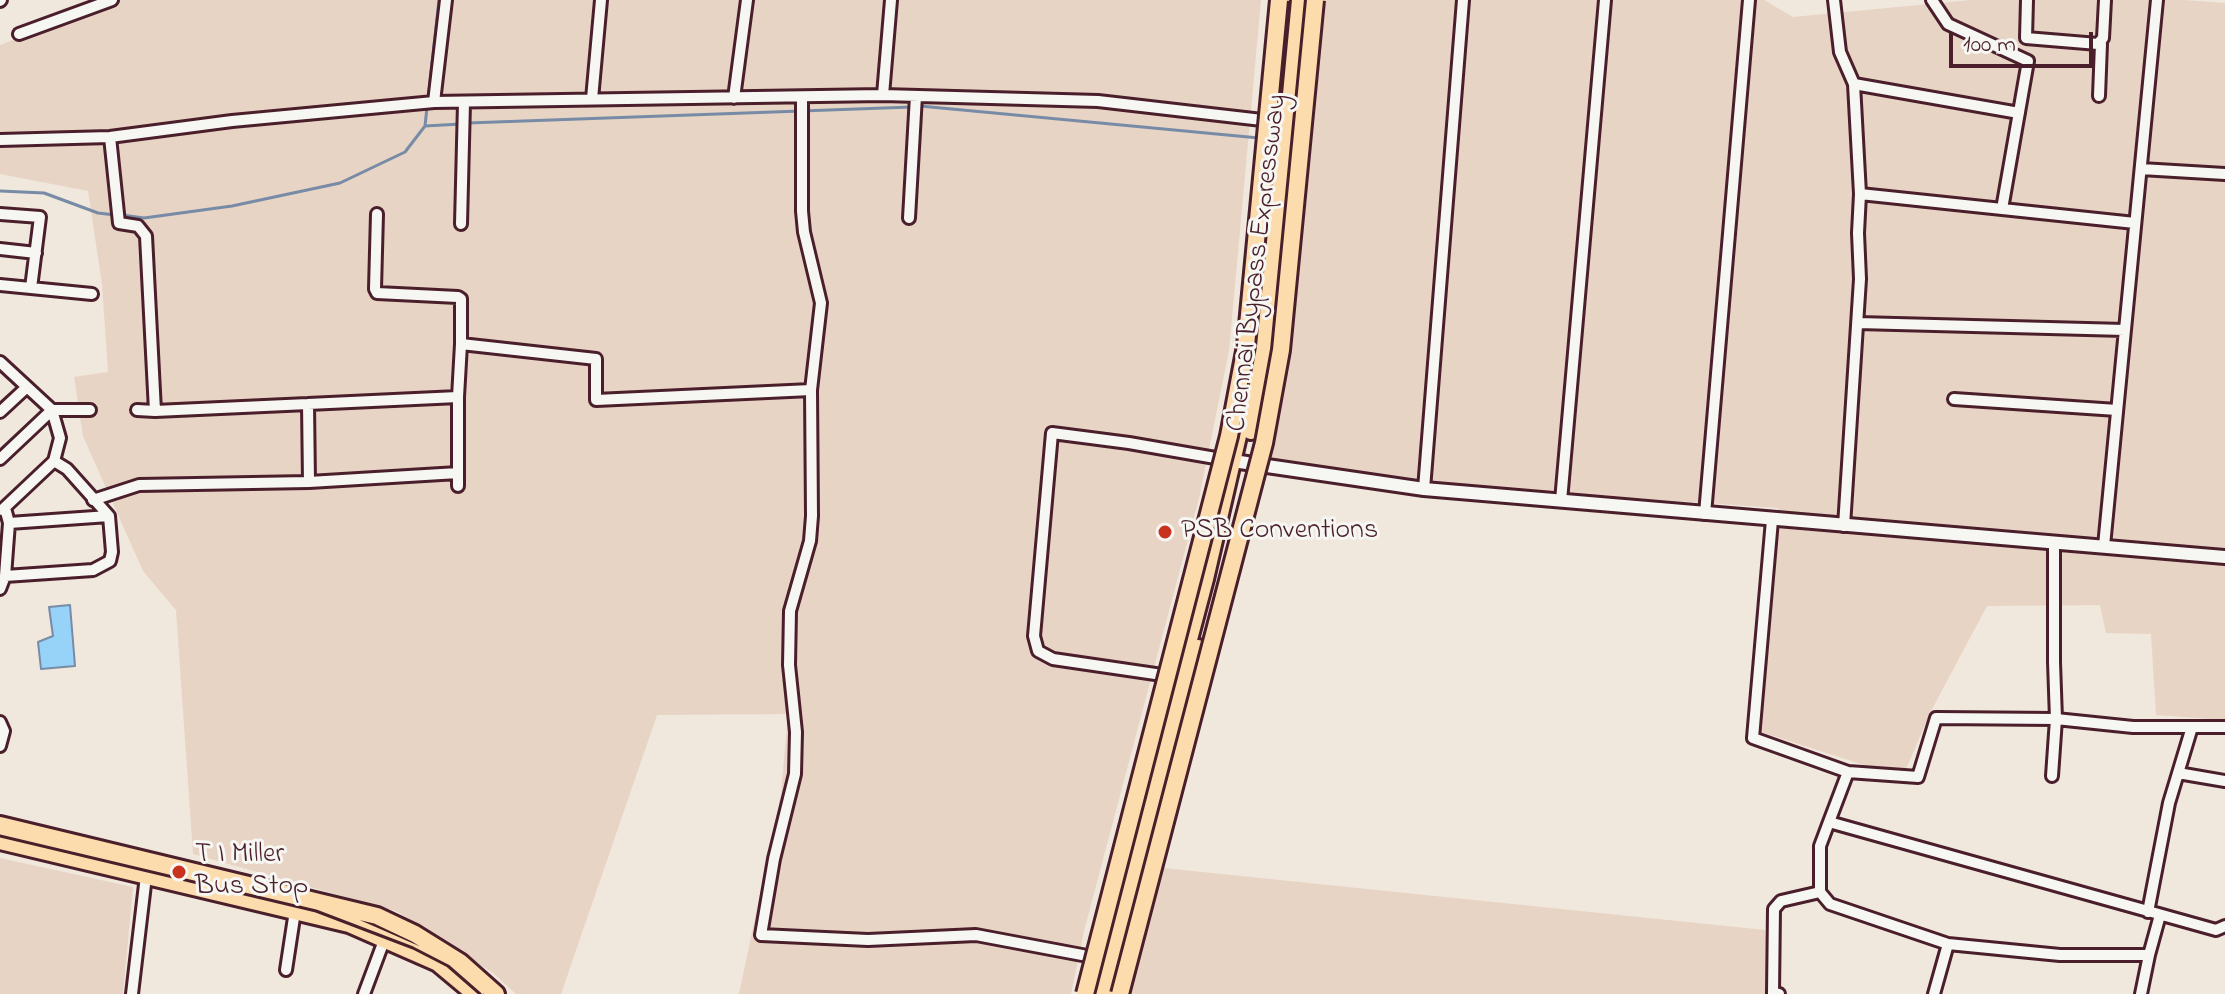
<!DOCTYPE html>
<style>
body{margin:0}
#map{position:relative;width:2225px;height:994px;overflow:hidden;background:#f0e7dd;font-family:"Indie Flower",sans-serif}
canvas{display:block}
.scale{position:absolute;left:1949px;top:32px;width:144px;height:36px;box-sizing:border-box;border:4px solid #4a1f2b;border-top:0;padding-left:10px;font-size:24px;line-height:28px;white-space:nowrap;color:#4a1f2b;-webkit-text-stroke:6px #f6f6f2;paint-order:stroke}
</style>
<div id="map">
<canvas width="2225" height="994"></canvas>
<div class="scale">100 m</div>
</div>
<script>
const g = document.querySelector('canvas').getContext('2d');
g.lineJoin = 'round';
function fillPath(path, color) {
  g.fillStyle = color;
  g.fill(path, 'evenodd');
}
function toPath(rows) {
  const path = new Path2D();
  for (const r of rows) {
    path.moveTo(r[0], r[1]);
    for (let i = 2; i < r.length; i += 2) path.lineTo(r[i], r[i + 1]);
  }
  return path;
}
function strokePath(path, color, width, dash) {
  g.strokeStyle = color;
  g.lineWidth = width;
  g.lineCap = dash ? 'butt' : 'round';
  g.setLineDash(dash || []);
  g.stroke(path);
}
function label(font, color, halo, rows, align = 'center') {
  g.font = font + ' "Indie Flower",sans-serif';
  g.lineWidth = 6;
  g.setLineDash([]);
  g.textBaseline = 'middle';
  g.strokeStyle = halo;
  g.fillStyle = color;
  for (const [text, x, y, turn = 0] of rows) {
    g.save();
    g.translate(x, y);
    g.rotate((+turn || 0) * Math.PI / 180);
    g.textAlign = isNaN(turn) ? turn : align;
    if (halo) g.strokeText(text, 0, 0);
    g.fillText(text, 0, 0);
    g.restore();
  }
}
fillPath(toPath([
 [118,0,1261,0,1229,351,1199,498,1084,931,1071,994,739,994,781,794,788,714,657,715,561,994,516,994,493,973,396,911,193,854,176,610,143,571,83,436,74,377,108,372,102,284,88,191,0,174,0,45],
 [1323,0,1764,0,1793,17,1971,0,2184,0,2225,3,2225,720,2156,715,2151,634,2106,633,2100,605,1987,606,1931,711,1906,769,1867,766,1761,732,1778,539,1778,508,1415,483,1268,462,1292,324],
 [0,858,133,887,123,994,0,994],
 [1163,868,1765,930,1772,994,1128,994]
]), '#e8d4c4');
const water = toPath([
 [70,605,75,666,41,669,38,642,53,636,49,607,70,605]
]);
fillPath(water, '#97d3f8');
strokePath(water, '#788ba6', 2);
strokePath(toPath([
 [428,100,439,0],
 [920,106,1259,138],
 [468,123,912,107],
 [425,126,461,124],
 [0,191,44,193,98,213,115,215],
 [122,215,144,218,232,206,340,183,405,152,425,126,427,107]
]), '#788ba6', 3);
const minor = toPath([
 [1834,0,1840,52,1854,84,1860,194,1858,233,1860,279,1844,526],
 [1932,0,1948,24,2028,61,2002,209],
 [2027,0,2026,38,2098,44,2103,38,2105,0],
 [0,1,1,0],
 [19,34,112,0],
 [1854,84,2019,113],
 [883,95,891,0],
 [2099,96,2101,44],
 [802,97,802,211,804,232,821,303,811,390,812,516,810,541,790,611,789,665,796,732,795,774,774,859,761,935,868,940,976,935,1098,958],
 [734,98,747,0],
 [592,99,601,0],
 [434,102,446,0],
 [110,137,119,223,138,226,146,236,155,411,308,404],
 [0,140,110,137,232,121,434,102,883,95,1098,101,1288,123],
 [2141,169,2225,174],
 [1860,194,2135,223],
 [0,214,40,217,31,288],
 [377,214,375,289,377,293,458,297,461,299,461,344],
 [909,218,916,96],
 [461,224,464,103],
 [0,249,36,253],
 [0,285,92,294],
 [1858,323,2125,330],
 [0,362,52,410,60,438,54,461,2,510],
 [1954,399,2117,410],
 [137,410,155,411],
 [0,412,27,387],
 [0,459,52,410,90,410],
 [309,482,458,473],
 [458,486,458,397],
 [1424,489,1463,0],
 [93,500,139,485,309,482,308,404,458,397,461,344,596,359,596,400,811,390],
 [1561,501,1605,0],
 [5,508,9,523,5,576,93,570,110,561,112,552,109,516,67,469,54,461],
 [1705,514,1749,0],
 [1772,520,1753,738,1848,772,1918,777,1936,718,2056,719,2133,727,2225,727],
 [9,523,109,516],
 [2104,546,2157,0],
 [0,589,5,576],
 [1169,676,1053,659,1038,651,1034,636,1052,433,1129,443,1227,460],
 [0,722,4,731,0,746],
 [1848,772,1829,822,2216,930,2225,926],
 [2178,773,2225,781],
 [2052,776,2056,719,2054,662,2054,542],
 [1829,822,1820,846,1820,892,1830,904,1948,944,2060,955,2149,955,2160,915],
 [2148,912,2169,803,2192,727],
 [286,970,295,911],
 [132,994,146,876],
 [364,994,385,938],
 [1779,994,1773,993,1774,909,1781,901,1820,892],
 [1934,994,1948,944],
 [2141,994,2149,955]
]);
const tertiary = toPath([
 [1233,461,1424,489,2225,557]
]);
const primary = toPath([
 [1251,431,1263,374,1270,315,1300,0],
 [1095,994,1205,579,1244,410,1262,276,1274,136],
 [1110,994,1198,648]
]);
const trunk = toPath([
 [0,825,377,916,415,934,460,962,496,994],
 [0,841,349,924,438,963,475,994]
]);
strokePath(minor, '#4a1f2b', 16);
strokePath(tertiary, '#4a1f2b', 18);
strokePath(primary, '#4a1f2b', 22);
strokePath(trunk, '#4a1f2b', 22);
strokePath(minor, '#f6f6f2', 10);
strokePath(tertiary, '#f6f6f2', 12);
strokePath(primary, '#fcdcac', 16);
strokePath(trunk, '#fcdcac', 16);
strokePath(toPath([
 [0,836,316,911,413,948,448,966,480,994]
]), '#4a1f2b', 3);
const trunkBridge = toPath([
 [1085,994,1229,436,1246,346,1279,0],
 [1120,994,1264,443,1281,350,1315,0]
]);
strokePath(trunkBridge, '#4a1f2b', 22, []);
strokePath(trunkBridge, '#fcdcac', 16);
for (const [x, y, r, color] of [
 [1165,532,8,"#c8321e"],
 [179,872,8,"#c8321e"]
]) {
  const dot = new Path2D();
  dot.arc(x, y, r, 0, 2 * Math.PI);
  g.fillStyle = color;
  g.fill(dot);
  strokePath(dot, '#f6f6f2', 3);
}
label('28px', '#4a1f2b', '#f6f6f2', [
 ["Chennai Bypass Expressway",1259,263,-83]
]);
label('28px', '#4a1f2b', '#f6f6f2', [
 ["PSB Conventions",1181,532],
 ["T I Miller",195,856],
 ["Bus Stop",195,888]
], 'left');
</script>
